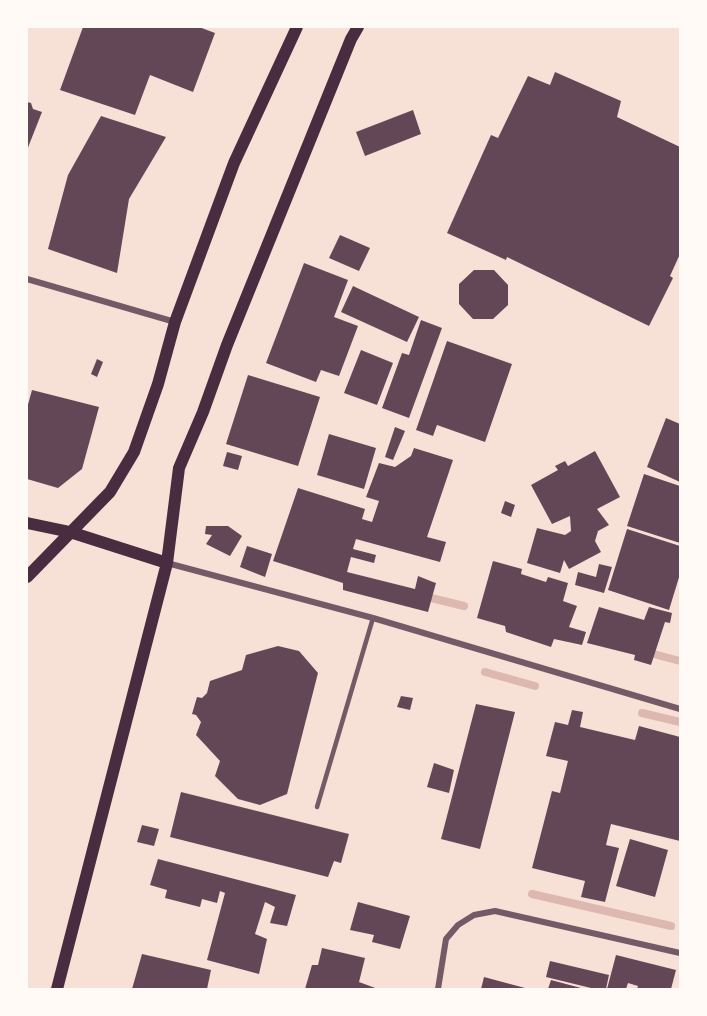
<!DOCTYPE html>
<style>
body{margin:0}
#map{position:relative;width:707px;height:1016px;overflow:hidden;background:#f7e1d7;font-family:Overpass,sans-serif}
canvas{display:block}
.frame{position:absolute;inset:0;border:28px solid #fffaf5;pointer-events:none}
</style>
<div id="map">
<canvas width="707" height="1016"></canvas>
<div class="frame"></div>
</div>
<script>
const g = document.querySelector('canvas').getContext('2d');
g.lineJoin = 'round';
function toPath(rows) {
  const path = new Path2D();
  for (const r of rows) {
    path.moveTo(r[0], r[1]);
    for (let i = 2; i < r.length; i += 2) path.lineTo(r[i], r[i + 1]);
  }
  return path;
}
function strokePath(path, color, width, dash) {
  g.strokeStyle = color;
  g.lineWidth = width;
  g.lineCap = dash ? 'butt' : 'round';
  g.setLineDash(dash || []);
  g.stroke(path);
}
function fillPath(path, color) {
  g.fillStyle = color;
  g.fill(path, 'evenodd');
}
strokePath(toPath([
 [423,596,464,606],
 [646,652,680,661],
 [485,672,535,686],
 [642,713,680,722],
 [532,894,671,926]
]), '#dcb8b0', 8);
fillPath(toPath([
 [83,27,199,27,215,33,193,92,150,75,135,115,60,90],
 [555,72,621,101,617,117,680,147,680,254,670,276,673,278,649,326,507,257,506,260,447,233,491,135,498,138,528,76,550,85],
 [27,102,31,103,33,109,42,112,27,150],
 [413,110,421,134,365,156,356,132],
 [101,116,166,137,129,199,117,273,48,249,68,175],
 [340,235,370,248,359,271,329,258],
 [304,263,348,280,334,317,358,326,339,376,321,370,316,382,266,363],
 [474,270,494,270,508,285,508,305,493,319,473,319,459,304,459,284],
 [353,286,419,317,407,342,341,312],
 [421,320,442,328,409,418,382,408,402,353,409,355],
 [447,341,512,364,485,442,437,425,433,436,416,430],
 [361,350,393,363,377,405,344,393],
 [97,359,103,362,97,377,91,374],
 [248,375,320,397,298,466,226,444],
 [32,390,99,407,82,469,58,488,27,479,27,408],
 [666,418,680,424,680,482,647,467],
 [395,427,405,431,393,460,385,457],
 [329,434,376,448,364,489,317,475],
 [414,448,453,460,427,537,446,542,440,562,356,539,353,549,376,555,374,563,351,557,347,572,415,589,418,576,433,582,436,583,428,612,343,590,343,583,273,561,298,488,365,509,362,519,372,522,379,501,366,497,379,463,395,467,411,456],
 [595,451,620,497,597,509,609,525,598,531,595,541,601,552,569,569,564,560,560,573,527,563,537,528,565,535,571,531,570,516,552,524,531,485,558,470,555,466,565,461,568,466],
 [227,452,242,456,238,470,223,466],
 [644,474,680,486,680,543,627,526],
 [505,501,515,505,511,517,501,513],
 [206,526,228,526,242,536,230,556,206,544,212,535,205,534],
 [627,529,680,546,680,574,669,610,608,590],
 [247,546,272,554,265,577,240,567],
 [493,561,522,569,521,574,546,582,548,577,568,583,563,601,577,606,569,627,586,632,582,645,554,639,551,647,506,632,505,626,477,618],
 [599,564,612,567,604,593,575,585,578,572,596,577],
 [599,607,644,620,649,607,672,613,670,623,665,622,651,665,634,660,635,655,587,643],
 [278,646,299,651,318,673,287,794,260,805,238,799,215,776,220,761,196,735,201,722,196,715,192,714,197,697,202,698,207,693,210,681,242,670,246,655],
 [401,696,413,698,410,710,397,707],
 [476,704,515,712,480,849,441,839],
 [572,710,583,712,580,727,635,740,639,726,680,737,680,841,611,824,606,845,619,848,605,902,581,897,585,881,532,868,552,791,560,793,568,761,546,756,555,722,568,725],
 [434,763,454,770,449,793,427,787],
 [181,792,349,834,341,863,334,861,328,877,170,837],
 [142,825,159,829,154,846,137,842],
 [630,839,668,850,655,897,616,886],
 [158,859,296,895,287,926,270,923,275,907,265,902,255,934,267,939,259,974,207,960,225,893,220,891,217,903,202,899,200,907,165,898,167,890,150,885],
 [358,902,410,916,400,949,372,942,374,935,350,930],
 [322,948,365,958,359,982,378,989,305,989,312,965,318,965],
 [142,954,211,970,207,989,132,989],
 [616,955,676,970,671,989,637,989,638,986,628,983,626,989,607,989],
 [550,961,609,975,606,989,595,989,546,977],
 [484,977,525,988,525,989,481,989],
 [551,980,581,988,581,989,548,989]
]), '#644757');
strokePath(toPath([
 [317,807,373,618]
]), '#755966', 4.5);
strokePath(toPath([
 [27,279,175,322],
 [167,563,373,618,680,709],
 [438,989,446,939,458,925,474,915,495,911,680,953]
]), '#755966', 6);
strokePath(toPath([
 [27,523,70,532,167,563],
 [27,577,110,492,134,452,158,384,175,322,234,163,297,27],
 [57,989,167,563,179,468,203,412,227,345,351,39,358,27]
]), '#4a2c40', 12);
</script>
